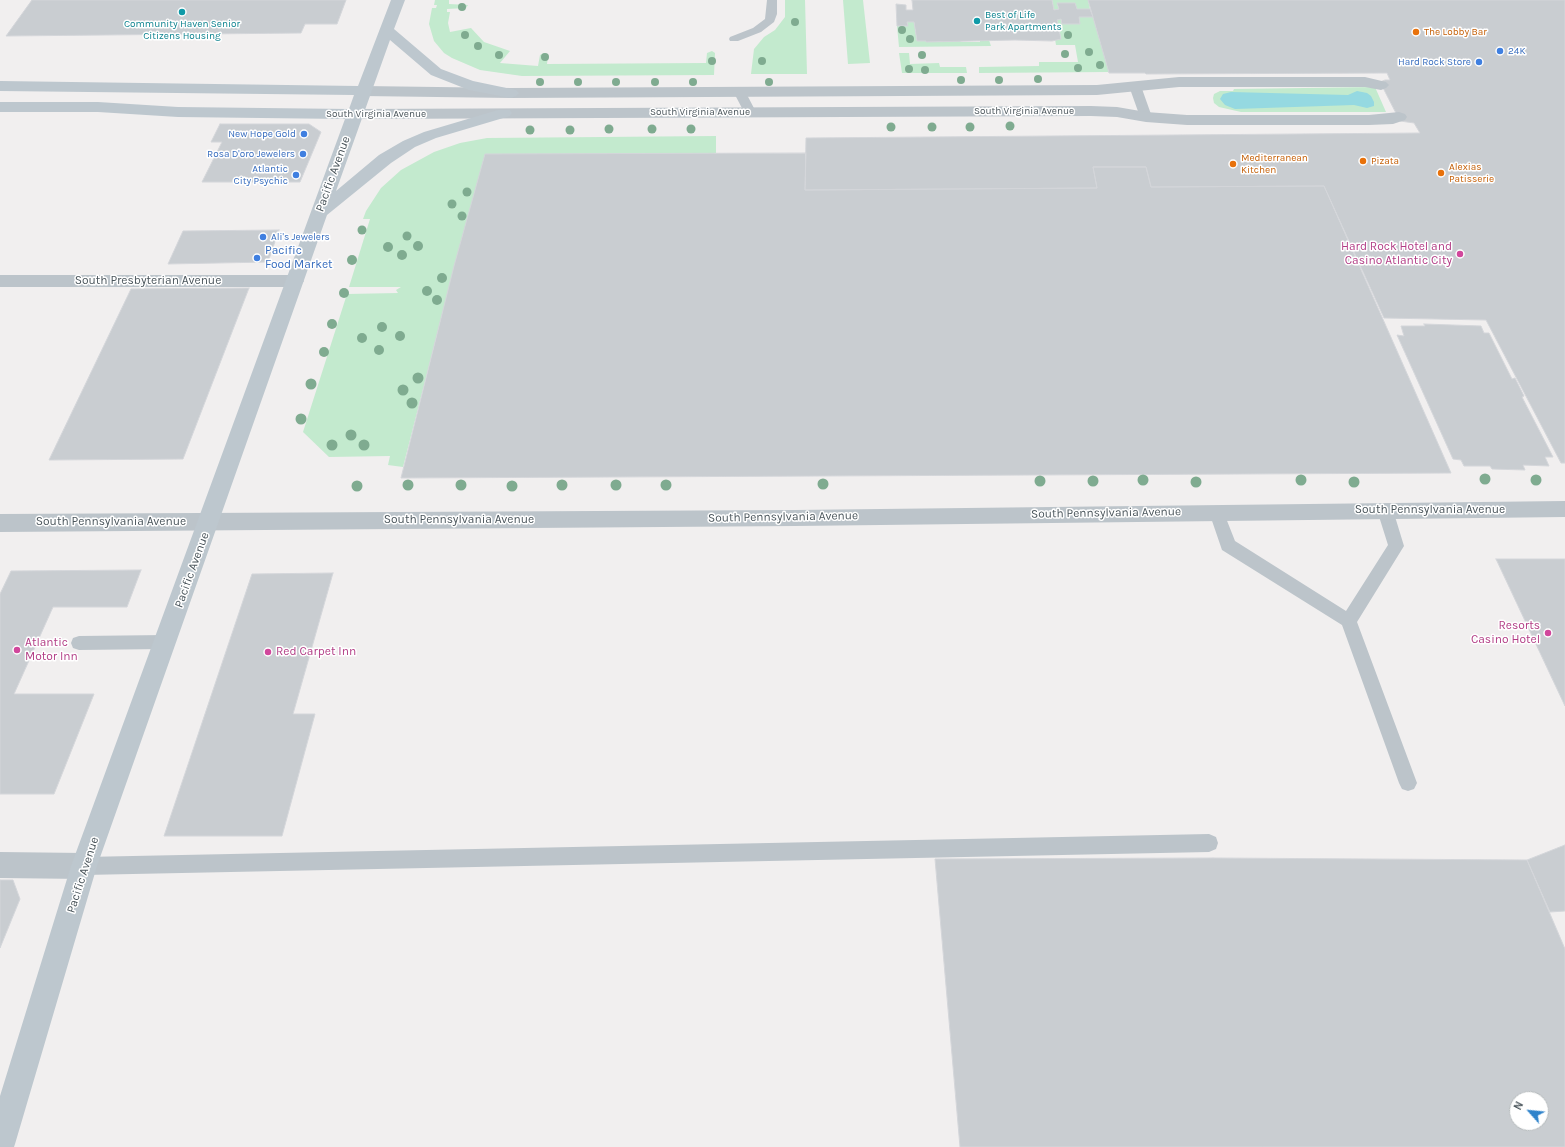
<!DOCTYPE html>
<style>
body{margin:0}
#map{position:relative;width:1565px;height:1147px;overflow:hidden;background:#f1efef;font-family:Karla,sans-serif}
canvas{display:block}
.north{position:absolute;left:1509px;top:1091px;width:40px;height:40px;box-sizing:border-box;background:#fff;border:1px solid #b6bbbd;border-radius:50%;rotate:297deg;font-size:11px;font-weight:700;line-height:16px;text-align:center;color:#49545a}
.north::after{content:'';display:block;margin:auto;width:14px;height:18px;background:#2f83cb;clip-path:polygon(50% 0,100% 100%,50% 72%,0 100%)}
</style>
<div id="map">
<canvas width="1565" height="1147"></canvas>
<div class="north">N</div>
</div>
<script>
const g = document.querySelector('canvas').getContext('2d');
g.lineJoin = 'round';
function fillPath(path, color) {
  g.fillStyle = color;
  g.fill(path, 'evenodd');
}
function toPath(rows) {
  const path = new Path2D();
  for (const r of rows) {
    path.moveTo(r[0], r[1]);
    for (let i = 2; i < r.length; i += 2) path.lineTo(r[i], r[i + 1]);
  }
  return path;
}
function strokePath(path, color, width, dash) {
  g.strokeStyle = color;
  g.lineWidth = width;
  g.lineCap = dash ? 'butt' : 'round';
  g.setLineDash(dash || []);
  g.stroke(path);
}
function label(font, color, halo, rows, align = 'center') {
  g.font = font + ' Karla,sans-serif';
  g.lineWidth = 3;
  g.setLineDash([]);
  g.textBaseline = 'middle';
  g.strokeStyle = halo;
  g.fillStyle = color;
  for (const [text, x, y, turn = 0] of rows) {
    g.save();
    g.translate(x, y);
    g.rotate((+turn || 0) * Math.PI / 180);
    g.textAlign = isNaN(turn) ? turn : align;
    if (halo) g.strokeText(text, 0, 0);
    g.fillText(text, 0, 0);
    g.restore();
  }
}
fillPath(toPath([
 [435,0,449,0,449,4,468,5,466,8,447,9,447,12,450,12,448,23,450,32,471,28,484,42,510,51,500,63,538,66,540,55,544,53,548,55,547,64,706,63,707,53,712,51,715,53,714,75,522,76,480,70,452,58,444,53,434,41,429,24,432,8,436,8,437,5,434,5],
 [785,0,805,0,807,74,751,74,754,49,764,37,775,30,785,17],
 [843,0,863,0,870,63,848,64],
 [1052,0,1088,0,1090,9,1077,9,1057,4,1059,9,1054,10],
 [1079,17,1093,17,1109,72,979,73,979,67,1039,66,1039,62,1078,62,1075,45,1056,45,1055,39,1061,39,1057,20,1061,19,1062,24,1080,24],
 [907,22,914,22,917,41,926,41,926,42,960,40,961,42,980,42,980,40,989,40,991,46,899,47,897,26,908,25],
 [899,53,909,53,910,64,939,63,940,67,966,67,967,73,902,73],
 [1375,87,1386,112,1241,112,1219,107,1214,103,1213,98,1214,94,1220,91,1233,91,1234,89],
 [716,136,716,153,443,311,403,467,388,465,390,456,329,457,303,432,347,294,398,293,396,290,401,287,349,287,370,219,363,219,366,211,381,188,401,170,434,152,460,143,487,138]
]), '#c3eace');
fillPath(toPath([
 [1357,91,1367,93,1371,96,1374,102,1374,106,1367,108,1354,105,1235,109,1225,105,1220,99,1223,94,1231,92,1348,95]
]), '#95d9e1');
const building = toPath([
 [32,0,346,0,337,24,305,24,301,33,6,36,32,0],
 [912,0,1052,0,1054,10,1059,9,1057,3,1075,3,1077,9,1090,9,1093,17,1079,17,1080,24,1062,24,1061,19,1057,20,1061,39,1052,41,1015,40,926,42,926,41,917,41,914,22,907,22,908,26,897,26,896,4,906,5,906,10,913,10,912,0],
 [1088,0,1565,0,1565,463,1561,463,1486,320,1384,318,1324,186,1151,187,1146,167,1093,167,1097,188,805,190,806,138,1420,133,1414,123,1400,121,1380,82,1385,80,1390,80,1387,73,1146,74,1145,73,1109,73,1088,0],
 [220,124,309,124,321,132,300,182,202,182,222,142,211,142,220,124],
 [806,153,805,190,1097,188,1093,167,1146,167,1151,187,1324,186,1451,473,401,478,454,266,485,154,806,153],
 [279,230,268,262,168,264,183,231,279,230],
 [249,288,183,459,49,460,131,289,249,288],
 [1424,324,1481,326,1484,333,1489,333,1512,379,1515,378,1524,396,1522,397,1553,457,1545,457,1549,466,1523,465,1525,470,1492,469,1490,466,1464,466,1461,460,1453,459,1397,335,1404,336,1401,326,1425,326,1424,324],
 [1496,559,1565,559,1565,706,1496,559],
 [141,570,127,607,53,607,14,694,94,694,54,794,0,794,0,594,11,571,141,570],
 [333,573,293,714,315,714,282,836,164,836,252,574,333,573],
 [1565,845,1565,911,1550,912,1527,860,1565,845],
 [1213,858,1527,860,1565,949,1565,1147,960,1147,935,859,1213,858],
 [1517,1099,1541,1099,1541,1123,1517,1123,1517,1099],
 [0,880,13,880,20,899,0,948,0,880]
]);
fillPath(building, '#c9cdd1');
strokePath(building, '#d4d6da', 1);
fillPath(toPath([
 [767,0,777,0,777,14,774,22,761,32,738,41,730,41,729,39,730,37,753,28,765,19,767,0],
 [1135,83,1141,86,1152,117,1150,119,1142,119,1140,117,1129,86,1135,83],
 [739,88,745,91,756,112,754,114,746,114,744,112,733,91,739,88],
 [1385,504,1390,506,1393,510,1404,546,1357,622,1417,783,1414,789,1408,791,1402,789,1399,783,1342,625,1222,550,1209,512,1212,508,1217,506,1222,508,1235,541,1346,611,1388,545,1377,510,1380,506,1385,504],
 [166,635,172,637,174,642,172,647,166,649,79,650,73,648,71,643,73,638,79,636,166,635],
 [1209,834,1216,837,1218,843,1216,849,1209,852,84,875,77,873,75,866,77,859,84,857,1209,834]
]), '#bcc4ca');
fillPath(toPath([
 [1179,77,1365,77,1386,82,1389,85,1386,88,1381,90,1365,87,1179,87,1097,95,511,98,363,96,358,94,355,91,358,88,363,86,511,88,1097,85,1179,77],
 [1091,106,1117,107,1146,112,1187,115,1369,115,1399,112,1405,114,1407,117,1405,120,1393,124,1369,125,1187,125,1146,122,1117,117,1091,116,355,119,349,117,347,114,349,111,355,109,1091,106],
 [0,275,295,275,301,277,304,281,301,285,295,287,0,287,0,275],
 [1565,501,1565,517,795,526,0,532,0,514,795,510,1565,501],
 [0,852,84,853,93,857,97,866,93,875,84,879,0,878,0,852]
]), '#bcc4ca');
fillPath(toPath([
 [391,0,405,0,394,29,441,69,473,81,516,90,519,93,516,96,511,98,469,90,431,75,390,40,336,191,379,155,403,141,424,132,498,110,510,110,512,113,510,116,436,138,415,147,391,163,327,215,97,866,15,1144,14,1147,0,1147,0,1096,71,866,345,119,178,117,98,112,0,112,0,102,98,102,178,107,349,109,354,95,0,91,0,81,358,86,391,0]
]), '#bdc7ce');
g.fillStyle = '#7fab90';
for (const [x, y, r] of [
 [462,7,4],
 [795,22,4],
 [902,30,4],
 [465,35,4],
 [1068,35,4],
 [910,39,4],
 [478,46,4],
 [1089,52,4],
 [1065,54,4],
 [499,55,4],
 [922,55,4],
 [545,57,4],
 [712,61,4],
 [762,61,4],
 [1100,65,4],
 [1078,68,4],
 [909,69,4],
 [925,70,4],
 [1038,79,4],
 [961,80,4],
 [999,80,4],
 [540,82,4],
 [578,82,4],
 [616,82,4],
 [655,82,4],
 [693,82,4],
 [769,82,4],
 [1010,126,4.5],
 [891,127,4.5],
 [932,127,4.5],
 [970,127,4.5],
 [609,129,4.5],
 [652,129,4.5],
 [691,129,4.5],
 [530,130,4.5],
 [570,130,4.5],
 [467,192,4.5],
 [452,204,4.5],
 [462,216,4.5],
 [362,230,4.5],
 [407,236,4.5],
 [418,246,5],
 [388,247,5],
 [402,255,5],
 [352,260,5],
 [442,278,5],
 [427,291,5],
 [344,293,5],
 [437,300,5],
 [332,324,5],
 [382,327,5],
 [400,336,5],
 [362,338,5],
 [379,350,5],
 [324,352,5],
 [418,378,5.5],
 [311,384,5.5],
 [403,390,5.5],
 [412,403,5.5],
 [301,419,5.5],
 [351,435,5.5],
 [332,445,5.5],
 [364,445,5.5],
 [1485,479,5.5],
 [1143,480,5.5],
 [1301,480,5.5],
 [1536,480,5.5],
 [1040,481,5.5],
 [1093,481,5.5],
 [1196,482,5.5],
 [1354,482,5.5],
 [823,484,5.5],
 [408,485,5.5],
 [461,485,5.5],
 [562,485,5.5],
 [616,485,5.5],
 [666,485,5.5],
 [357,486,5.5],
 [512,486,5.5]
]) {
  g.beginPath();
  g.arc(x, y, r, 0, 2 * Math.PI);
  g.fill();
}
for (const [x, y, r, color] of [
 [182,12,4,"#0f9aa8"],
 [977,21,4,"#0f9aa8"],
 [1416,32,4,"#e8710a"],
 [1500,51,4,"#3f7fe0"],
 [1479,62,4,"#3f7fe0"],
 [304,134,4,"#3f7fe0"],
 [303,154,4,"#3f7fe0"],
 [1363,161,4,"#e8710a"],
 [1233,164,4,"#e8710a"],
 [1441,173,4,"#e8710a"],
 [296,175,4,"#3f7fe0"],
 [263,237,4,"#3f7fe0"],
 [1460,254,4,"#d1479c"],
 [257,258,4,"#3f7fe0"],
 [1548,633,4,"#d1479c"],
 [17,650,4,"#d1479c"],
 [268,652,4,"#d1479c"]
]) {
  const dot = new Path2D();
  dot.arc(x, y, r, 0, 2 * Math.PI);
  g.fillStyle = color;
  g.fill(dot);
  strokePath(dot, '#fff', 1.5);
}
label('10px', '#0d838f', '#fff', [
 ["Best of Life",985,15],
 ["Park Apartments",985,27],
 ["Community Haven Senior",182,24,"center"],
 ["Citizens Housing",182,36,"center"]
], 'left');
label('10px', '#c56008', '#fff', [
 ["The Lobby Bar",1424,32],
 ["Mediterranean",1241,158],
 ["Kitchen",1241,170],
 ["Pizata",1371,161],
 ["Alexias",1449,167],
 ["Patisserie",1449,179]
], 'left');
label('10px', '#366cbe', '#fff', [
 ["24K",1508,51,"left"],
 ["Hard Rock Store",1471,62],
 ["New Hope Gold",296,134],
 ["Rosa D'oro Jewelers",295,154],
 ["Atlantic",288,169],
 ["City Psychic",288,181],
 ["Ali's Jewelers",271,237,"left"]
], 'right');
label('10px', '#49545a', '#fff', [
 ["South Virginia Avenue",1024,111],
 ["South Virginia Avenue",700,112],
 ["South Virginia Avenue",376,114]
]);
label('12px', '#49545a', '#fff', [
 ["Pacific Avenue",333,174,-70],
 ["South Presbyterian Avenue",148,281],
 ["South Pennsylvania Avenue",1430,510],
 ["South Pennsylvania Avenue",1106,513,-1],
 ["South Pennsylvania Avenue",783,517,-1],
 ["South Pennsylvania Avenue",459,520],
 ["South Pennsylvania Avenue",111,522],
 ["Pacific Avenue",192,570,-70],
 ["Pacific Avenue",83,875,-72]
]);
label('12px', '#b23c85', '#fff', [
 ["Hard Rock Hotel and",1452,247],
 ["Casino Atlantic City",1452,261],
 ["Resorts",1540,626],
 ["Casino Hotel",1540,640],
 ["Atlantic",25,643,"left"],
 ["Motor Inn",25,657,"left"],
 ["Red Carpet Inn",276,652,"left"]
], 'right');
label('12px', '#366cbe', '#fff', [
 ["Pacific",265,251],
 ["Food Market",265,265]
], 'left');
</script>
